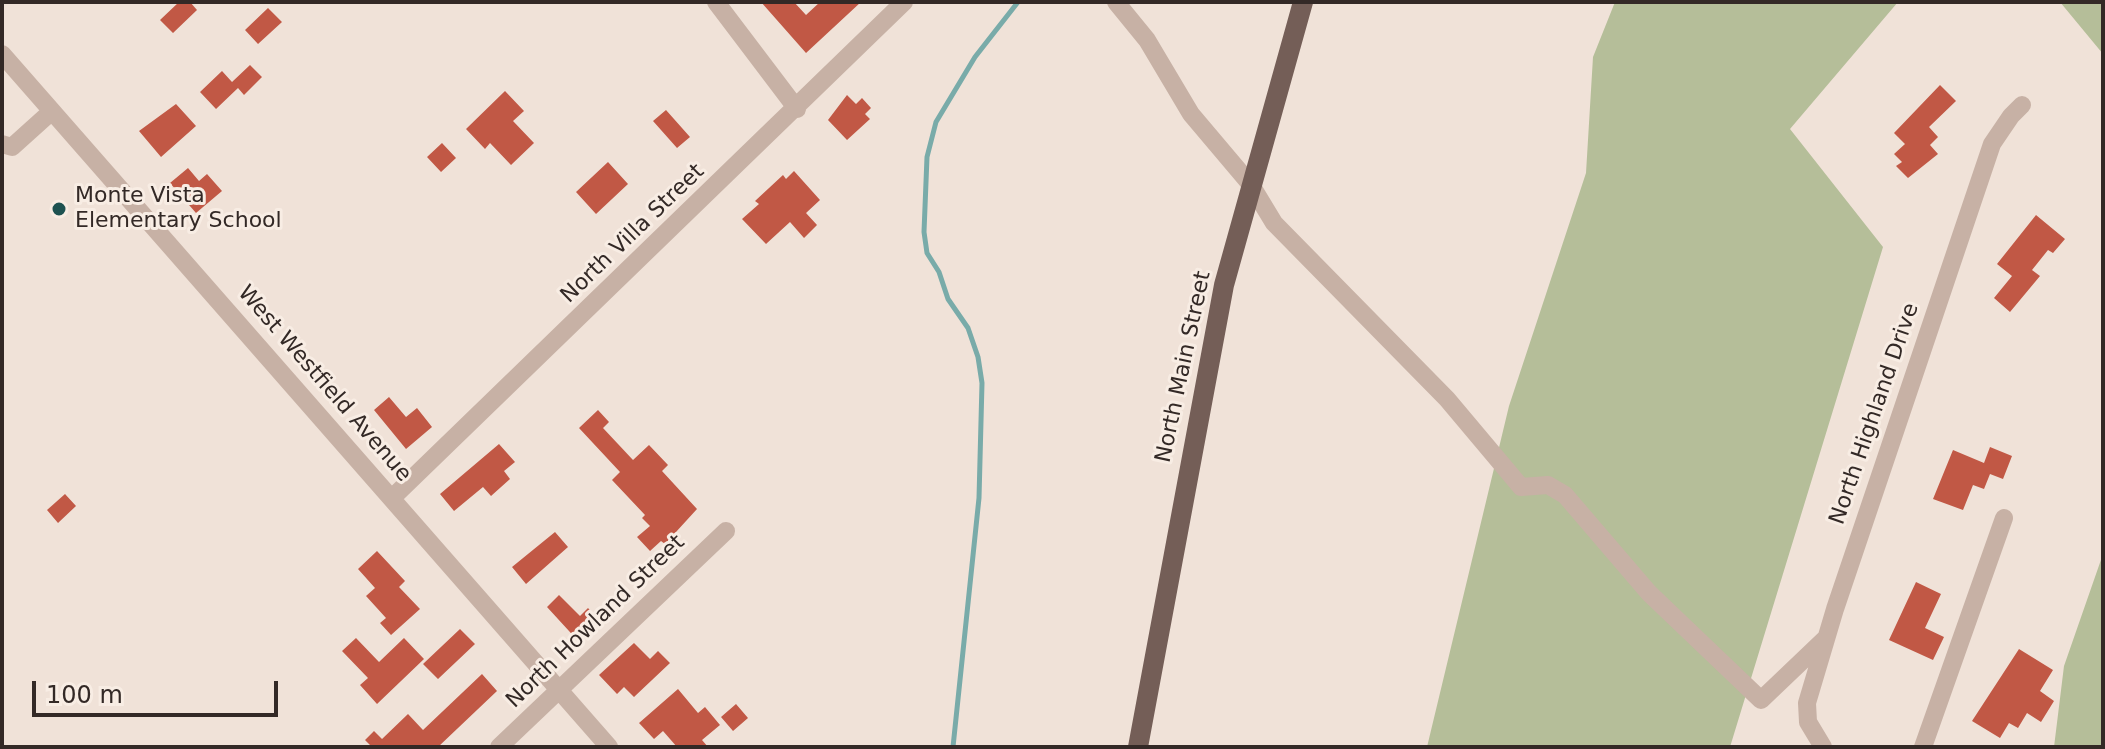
<!DOCTYPE html>
<style>
body{margin:0}
#map{position:relative;width:2105px;height:749px;overflow:hidden;background:#f0e2d8;font-family:"DejaVu Sans",sans-serif}
canvas{display:block}
.frame{position:absolute;inset:0;border:4px solid #332926;pointer-events:none}
.scale{position:absolute;left:32px;top:681px;width:246px;height:36px;box-sizing:border-box;border:4px solid #332926;border-top:0;padding-left:10px;font-size:24px;line-height:28px;white-space:nowrap;color:#332926;-webkit-text-stroke:6px #f8ede4;paint-order:stroke}
</style>
<div id="map">
<canvas width="2105" height="749"></canvas>
<div class="frame"></div>
<div class="scale">100 m</div>
</div>
<script>
const g = document.querySelector('canvas').getContext('2d');
g.lineJoin = 'round';
function fillPath(path, color) {
  g.fillStyle = color;
  g.fill(path, 'evenodd');
}
function toPath(rows) {
  const path = new Path2D();
  for (const r of rows) {
    path.moveTo(r[0], r[1]);
    for (let i = 2; i < r.length; i += 2) path.lineTo(r[i], r[i + 1]);
  }
  return path;
}
function strokePath(path, color, width, dash) {
  g.strokeStyle = color;
  g.lineWidth = width;
  g.lineCap = dash ? 'butt' : 'round';
  g.setLineDash(dash || []);
  g.stroke(path);
}
function label(font, color, halo, rows, align = 'center') {
  g.font = font + ' "DejaVu Sans",sans-serif';
  g.lineWidth = 6;
  g.setLineDash([]);
  g.textBaseline = 'middle';
  g.strokeStyle = halo;
  g.fillStyle = color;
  for (const [text, x, y, turn = 0] of rows) {
    g.save();
    g.translate(x, y);
    g.rotate((+turn || 0) * Math.PI / 180);
    g.textAlign = isNaN(turn) ? turn : align;
    if (halo) g.strokeText(text, 0, 0);
    g.fillText(text, 0, 0);
    g.restore();
  }
}
fillPath(toPath([
 [1615,2,1898,2,1790,129,1883,247,1730,747,1427,747,1509,406,1586,173,1593,57],
 [2060,2,2103,2,2103,54],
 [2103,554,2103,747,2054,747,2064,666]
]), '#b5be99');
strokePath(toPath([
 [953,747,979,498,982,383,978,357,968,328,948,299,939,272,927,253,924,232,927,157,936,122,975,57,1018,2]
]), '#79aba9', 5);
fillPath(toPath([
 [179,2,190,2,197,10,173,33,160,20],
 [761,2,794,2,806,15,820,2,861,2,806,53],
 [268,8,282,22,258,44,245,30],
 [250,65,262,77,244,95,238,88,216,109,200,92,222,71,232,82],
 [1940,85,1956,101,1929,127,1938,137,1930,145,1938,154,1908,178,1896,166,1902,162,1894,154,1905,144,1894,133],
 [505,91,524,111,513,121,534,143,511,165,490,143,485,149,466,129],
 [847,95,856,104,862,98,871,108,865,114,870,119,847,140,828,120],
 [176,104,196,126,161,157,139,131],
 [666,110,690,137,677,148,653,121],
 [442,143,456,158,441,172,427,157],
 [608,162,628,184,596,214,576,192],
 [188,168,199,181,207,174,222,191,196,213,170,183],
 [794,171,820,200,806,213,817,225,804,238,790,222,766,244,742,219,759,204,755,201,783,175,786,179],
 [2036,215,2065,239,2053,253,2048,250,2032,270,2040,276,2010,312,1994,298,2012,276,1997,264],
 [389,397,406,417,417,408,432,427,406,449,374,410],
 [598,410,609,422,603,428,633,460,649,445,668,465,662,471,697,509,665,544,661,541,650,551,637,537,650,526,642,518,645,515,612,480,620,472,579,428],
 [499,444,515,462,504,471,510,479,491,496,483,487,454,511,440,494],
 [1990,447,2012,456,2003,479,1990,474,1984,489,1973,485,1963,510,1933,499,1953,450,1984,463],
 [65,494,76,506,58,523,47,510],
 [555,532,568,547,526,584,512,567],
 [377,551,405,581,399,587,420,609,391,635,380,623,386,618,366,596,375,588,358,569],
 [1916,582,1941,594,1925,628,1944,637,1933,660,1889,640],
 [559,595,580,616,588,608,601,623,580,643,547,607],
 [460,629,475,644,438,679,423,664],
 [356,638,379,662,404,638,424,659,377,704,360,685,368,678,342,651],
 [634,643,650,659,658,651,670,663,634,697,624,687,617,694,599,675],
 [2019,649,2053,670,2040,691,2054,701,2041,722,2027,713,2018,728,2009,723,2000,738,1972,721],
 [482,674,497,691,438,747,372,747,365,740,374,731,382,739,408,714,423,730],
 [678,689,698,713,705,707,720,725,702,740,708,747,677,747,663,731,654,739,639,723],
 [736,704,748,718,733,731,721,717]
]), '#c15845');
strokePath(toPath([
 [716,2,797,109],
 [1116,2,1147,40,1191,114,1251,185,1274,223,1447,399,1521,487,1548,485,1565,495,1649,593,1761,700,1826,638],
 [2,54,609,747],
 [2,144,12,147,52,111],
 [392,498,904,2],
 [499,747,726,531],
 [1823,747,1808,722,1807,703,1835,609,1992,144,2011,116,2022,105],
 [1923,747,2004,518]
]), '#c7b1a5', 18);
strokePath(toPath([
 [1138,747,1224,285,1303,2]
]), '#745e57', 20);
for (const [x, y, r, color] of [
 [59,209,8,"#1e5251"]
]) {
  const dot = new Path2D();
  dot.arc(x, y, r, 0, 2 * Math.PI);
  g.fillStyle = color;
  g.fill(dot);
  strokePath(dot, '#f8ede4', 3);
}
label('22px', '#332926', '#f8ede4', [
 ["Monte Vista",75,196],
 ["Elementary School",75,221]
], 'left');
label('22px', '#332926', '#f8ede4', [
 ["North Villa Street",633,234,-44],
 ["North Main Street",1184,367,-78],
 ["West Westfield Avenue",324,384,49],
 ["North Highland Drive",1875,414,-71],
 ["North Howland Street",596,622,-44]
]);
</script>
